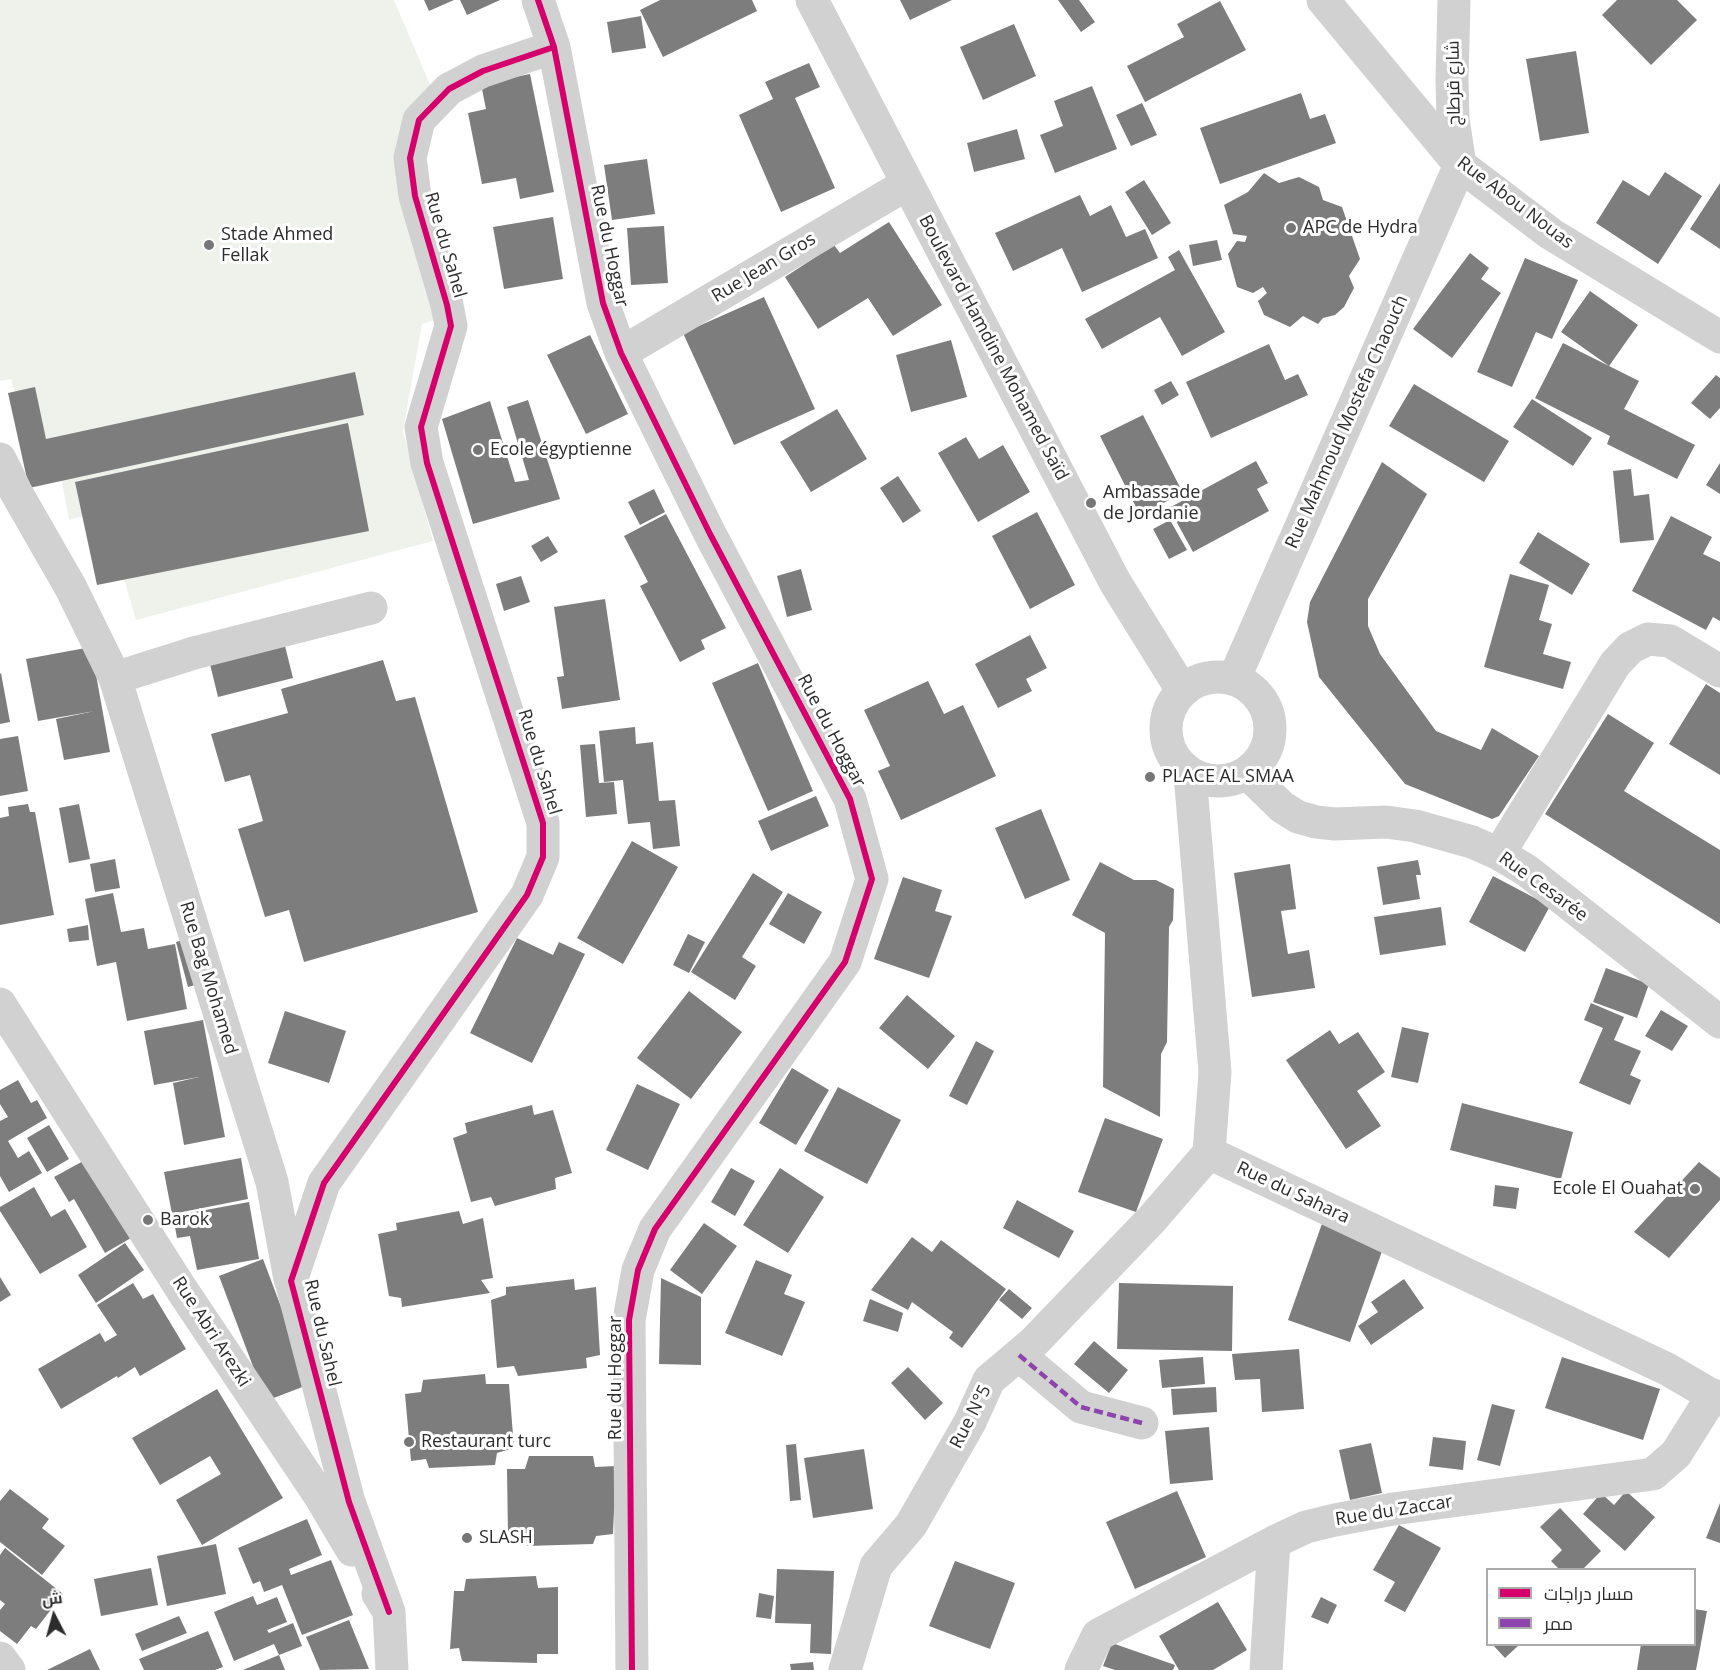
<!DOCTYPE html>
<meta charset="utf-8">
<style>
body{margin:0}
#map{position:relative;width:1720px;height:1670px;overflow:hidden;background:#fff;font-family:"Open Sans",Cairo,sans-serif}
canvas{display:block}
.legend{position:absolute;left:1486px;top:1568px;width:210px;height:78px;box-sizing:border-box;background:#fff;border:2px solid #ababab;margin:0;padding:8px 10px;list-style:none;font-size:18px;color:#2c2c2c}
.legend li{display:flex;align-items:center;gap:12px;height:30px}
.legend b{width:30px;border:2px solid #ababab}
.north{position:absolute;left:24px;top:1586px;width:60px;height:60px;-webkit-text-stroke:4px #fff;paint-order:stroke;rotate:354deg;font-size:16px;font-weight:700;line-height:24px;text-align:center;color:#2c2c2c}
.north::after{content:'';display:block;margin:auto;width:21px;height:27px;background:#2c2c2c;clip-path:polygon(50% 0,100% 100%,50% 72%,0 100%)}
</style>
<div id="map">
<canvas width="1720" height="1670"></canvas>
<ul class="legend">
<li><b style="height:8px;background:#d6006c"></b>مسار دراجات</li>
<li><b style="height:8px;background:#8e44ad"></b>ممر</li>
</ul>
<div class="north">ش</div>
</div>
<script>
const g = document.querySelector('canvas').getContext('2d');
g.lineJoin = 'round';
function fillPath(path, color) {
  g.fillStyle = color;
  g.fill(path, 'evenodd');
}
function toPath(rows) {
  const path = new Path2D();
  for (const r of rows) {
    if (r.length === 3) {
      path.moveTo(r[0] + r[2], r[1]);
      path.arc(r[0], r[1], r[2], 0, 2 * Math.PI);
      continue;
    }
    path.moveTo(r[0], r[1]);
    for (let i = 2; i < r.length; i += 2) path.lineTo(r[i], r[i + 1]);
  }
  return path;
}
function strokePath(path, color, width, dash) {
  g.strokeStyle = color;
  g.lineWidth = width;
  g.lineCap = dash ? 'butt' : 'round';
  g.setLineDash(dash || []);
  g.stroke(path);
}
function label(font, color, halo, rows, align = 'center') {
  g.font = font + ' "Open Sans",Cairo,sans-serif';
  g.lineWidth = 6;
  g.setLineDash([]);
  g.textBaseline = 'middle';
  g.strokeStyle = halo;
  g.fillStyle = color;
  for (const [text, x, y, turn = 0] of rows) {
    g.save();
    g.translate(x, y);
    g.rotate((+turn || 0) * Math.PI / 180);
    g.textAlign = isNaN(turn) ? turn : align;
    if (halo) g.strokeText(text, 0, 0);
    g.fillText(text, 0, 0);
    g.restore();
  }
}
fillPath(toPath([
 [0,0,394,0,431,87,412,115,438,319,422,324,403,431,433,541,136,620,104,510,69,520,59,466,39,472,11,379,0,381]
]), '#eef2eb');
fillPath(toPath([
 [424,0,454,0,429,11],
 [460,0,500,0,467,15],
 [660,0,752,0,757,11,663,57,640,10],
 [900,0,952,0,910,20],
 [1058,0,1079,0,1095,22,1081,32],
 [1617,0,1677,0,1697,20,1651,65,1602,15],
 [1220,1,1246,50,1145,102,1127,66,1184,37,1177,24],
 [641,16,646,48,612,53,607,22],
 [1014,24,1036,76,983,100,960,47],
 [1576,51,1589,133,1540,141,1526,59],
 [809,63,820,87,795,98,835,188,781,212,739,115,773,99,765,82],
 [530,74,554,192,520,199,516,178,482,184,468,113,486,109,481,84],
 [1092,86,1117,149,1055,173,1040,135,1063,126,1054,101],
 [1301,93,1310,119,1325,114,1336,143,1220,184,1200,128],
 [1142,103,1157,135,1131,146,1116,115],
 [1017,129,1025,159,974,172,967,143],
 [647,159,655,214,612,220,604,165],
 [1665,172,1702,196,1658,264,1596,223,1623,180,1649,196],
 [1264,173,1279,183,1299,177,1319,187,1323,200,1342,207,1360,259,1349,276,1354,288,1344,307,1335,315,1323,318,1318,324,1303,316,1290,327,1264,315,1258,301,1267,293,1263,287,1253,293,1237,287,1228,254,1237,241,1245,242,1247,236,1233,234,1224,205,1248,192],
 [1144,180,1171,223,1152,235,1125,192],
 [1720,183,1720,249,1690,229],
 [1080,195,1090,216,1111,205,1126,237,1145,229,1158,258,1082,292,1062,248,1013,271,995,233],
 [553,217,563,279,504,289,493,227],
 [889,222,942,305,893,336,868,298,818,329,785,277,834,245,840,253],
 [664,226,668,283,631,285,627,228],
 [1217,240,1222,260,1193,266,1189,245],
 [1179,250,1225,332,1182,356,1160,317,1102,349,1085,319,1175,270,1168,257],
 [1470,253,1489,268,1481,279,1501,293,1452,358,1413,329],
 [1525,258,1578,280,1552,339,1536,332,1512,387,1477,372],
 [1590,291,1638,325,1609,366,1561,332],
 [764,297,815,409,734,445,683,333],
 [590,335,628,414,586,434,547,355],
 [951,340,967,397,911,412,896,355],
 [1563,343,1639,381,1624,409,1695,445,1677,479,1607,444,1610,436,1535,398],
 [1269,344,1285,380,1298,374,1308,395,1211,438,1186,382],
 [355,372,364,415,29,488,8,393,35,387,46,439],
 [1716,375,1720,378,1720,408,1710,419,1691,403],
 [1171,381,1179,395,1162,405,1154,390],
 [1414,384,1509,441,1484,482,1389,426],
 [1532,399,1592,438,1573,466,1513,427],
 [528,400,560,499,473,524,442,419,490,401,515,482,529,480,507,407],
 [837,409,867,459,811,492,780,442],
 [1143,415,1183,493,1140,515,1100,436],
 [348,423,369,531,97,585,75,482],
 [966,437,979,459,1003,445,1030,492,978,522,938,453],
 [1256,461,1268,483,1257,489,1269,511,1193,552,1169,508],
 [1382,462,1427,494,1368,599,1368,626,1380,654,1436,731,1481,750,1492,728,1539,756,1499,816,1492,819,1405,784,1319,677,1307,622,1310,602],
 [1720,463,1720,494,1706,485],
 [1631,469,1634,496,1649,494,1654,540,1620,543,1613,471],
 [898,476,921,511,903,523,880,488],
 [654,489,665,512,640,525,628,502],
 [1037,512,1075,585,1030,609,992,536],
 [666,514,726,628,701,640,705,649,680,662,640,586,648,582,624,536],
 [1671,516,1712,537,1703,554,1720,562,1720,621,1713,617,1706,630,1632,591],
 [1170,520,1187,550,1169,559,1153,529],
 [1538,532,1590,564,1572,595,1519,563],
 [548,536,558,552,541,562,531,546],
 [801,569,812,610,787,617,777,576],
 [1510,574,1549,585,1539,620,1552,624,1543,654,1571,662,1563,689,1484,667],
 [521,576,530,602,504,611,496,584],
 [605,599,620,700,562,709,557,677,564,676,554,607],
 [1030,635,1047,668,1026,679,1032,691,998,708,975,664],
 [283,638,293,678,218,697,208,656],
 [91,647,110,752,64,760,56,719,95,711,38,721,26,659],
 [383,660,396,701,415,697,478,912,304,962,289,910,265,917,238,829,263,821,250,775,225,782,211,734,288,713,281,689],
 [758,663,813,791,768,811,712,683],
 [1,673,10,722,0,724,0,674],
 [928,681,944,714,963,705,996,776,901,820,878,771,890,766,864,710],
 [1706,684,1720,693,1720,775,1669,744],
 [1608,714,1654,743,1624,791,1720,850,1720,924,1545,814],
 [635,727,636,744,653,742,659,801,675,800,680,846,653,849,650,822,628,824,623,780,604,782,599,731],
 [18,736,28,791,0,796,0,739],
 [595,744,599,783,614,782,617,814,586,817,580,745],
 [816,796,829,826,771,851,758,821],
 [28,804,30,812,35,812,54,915,0,925,0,818,9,816,8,807],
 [79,804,90,859,69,863,59,808],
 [1041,809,1070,880,1025,899,995,828],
 [632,841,678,867,623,964,577,938],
 [115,859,120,888,95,892,90,864],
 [1418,860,1421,875,1416,875,1420,899,1383,905,1377,867],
 [1100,862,1134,880,1156,880,1174,889,1173,920,1169,927,1167,1042,1161,1054,1160,1117,1103,1087,1105,933,1072,915],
 [1290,864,1296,909,1281,911,1288,954,1309,950,1315,988,1252,997,1234,873],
 [753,873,783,892,742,957,756,966,735,1000,691,972],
 [1493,876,1550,906,1525,952,1469,922],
 [903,877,942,890,935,911,952,916,929,978,874,959],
 [113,893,121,932,144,928,148,949,175,944,187,1009,127,1021,116,962,97,966,85,899],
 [788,893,822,912,804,944,769,924],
 [1441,907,1446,945,1380,955,1374,917],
 [88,925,89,940,69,942,67,929],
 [688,934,705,942,689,973,673,965],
 [191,938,202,983,188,987,176,942],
 [517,938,553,955,559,942,585,954,532,1063,470,1033],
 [1606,968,1649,984,1637,1018,1593,1002],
 [689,991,742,1032,691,1099,637,1058],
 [907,995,955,1036,928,1069,879,1028],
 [1591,1003,1624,1017,1614,1040,1641,1051,1630,1075,1641,1080,1630,1105,1579,1083,1603,1028,1584,1020],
 [1661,1010,1688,1026,1672,1051,1645,1036],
 [285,1011,346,1031,329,1083,268,1063],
 [203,1020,225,1137,184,1145,173,1083,199,1077,154,1085,144,1031],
 [1402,1027,1429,1033,1418,1083,1391,1077],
 [1330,1030,1339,1044,1358,1032,1385,1072,1357,1091,1381,1126,1346,1149,1286,1060],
 [976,1041,994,1051,967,1105,949,1096],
 [792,1068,829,1090,796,1145,759,1123],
 [18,1080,31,1103,37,1100,47,1118,8,1141,18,1158,29,1151,42,1173,9,1192,0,1176,0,1121,8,1117,0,1104,0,1090],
 [637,1084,680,1104,648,1170,606,1150],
 [838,1087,901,1120,867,1184,804,1151],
 [1462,1103,1573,1132,1561,1179,1450,1150],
 [532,1105,534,1115,553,1110,572,1173,555,1178,556,1189,495,1206,491,1197,471,1202,453,1138,467,1133,465,1123],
 [1105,1118,1163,1139,1136,1212,1078,1192],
 [49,1125,69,1159,47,1172,27,1138],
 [241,1158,248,1199,172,1214,164,1172],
 [85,1160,131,1238,105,1253,74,1199,69,1202,54,1177],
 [1699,1162,1720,1178,1720,1200,1669,1258,1634,1232],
 [731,1168,755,1181,735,1216,711,1202],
 [780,1168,824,1197,788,1253,743,1225],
 [1495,1185,1519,1188,1516,1209,1493,1206],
 [34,1187,51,1217,65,1209,87,1247,40,1274,0,1211,0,1207],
 [1017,1200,1074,1231,1059,1258,1003,1228],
 [249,1202,259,1259,197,1270,190,1236,177,1238,173,1216],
 [459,1211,463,1224,483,1218,493,1278,481,1280,490,1293,402,1307,401,1298,389,1296,378,1234,397,1230,396,1223],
 [1324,1218,1386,1240,1350,1342,1288,1320],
 [704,1223,737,1246,702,1294,670,1270],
 [912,1237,932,1252,941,1240,1006,1289,962,1348,949,1338,953,1332,912,1302,908,1310,871,1290],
 [125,1243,144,1270,96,1303,78,1275],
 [263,1259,310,1384,266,1401,219,1276],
 [756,1260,792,1275,784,1294,805,1302,782,1356,725,1333],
 [0,1277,11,1295,0,1302],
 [661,1278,701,1297,701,1365,659,1364],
 [574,1279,575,1290,596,1287,600,1355,586,1358,587,1368,518,1376,514,1366,497,1368,491,1300,506,1295,506,1287],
 [1404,1279,1424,1308,1371,1345,1358,1326,1378,1312,1371,1302],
 [133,1283,143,1299,153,1294,186,1349,140,1376,135,1367,118,1378,117,1376,61,1409,38,1369,100,1333,105,1342,117,1335,97,1305],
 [1119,1283,1233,1286,1232,1351,1117,1349],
 [1009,1289,1032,1308,1022,1319,999,1300],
 [870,1299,903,1313,898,1332,863,1321],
 [1094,1341,1128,1370,1109,1393,1074,1364],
 [1299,1349,1304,1409,1262,1412,1260,1379,1235,1380,1232,1354],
 [1203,1357,1205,1384,1162,1388,1159,1360],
 [1562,1357,1660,1389,1643,1440,1545,1408],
 [908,1367,943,1403,925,1420,891,1383],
 [485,1374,486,1384,509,1384,514,1448,497,1453,495,1465,429,1468,426,1459,411,1461,405,1394,421,1392,423,1380],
 [1216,1387,1217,1412,1173,1415,1171,1389],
 [217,1389,283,1498,202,1545,176,1500,221,1474,210,1456,160,1485,132,1438],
 [1492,1404,1515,1410,1500,1466,1477,1460],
 [1209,1427,1213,1480,1170,1484,1165,1431],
 [1433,1437,1466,1441,1463,1470,1429,1466],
 [1371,1443,1382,1493,1350,1500,1339,1450],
 [796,1444,801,1500,790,1501,786,1445],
 [864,1449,873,1509,813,1518,804,1458],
 [529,1456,593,1456,595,1467,616,1466,613,1534,596,1536,593,1544,527,1546,526,1537,508,1536,507,1469,525,1469],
 [10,1489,49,1519,42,1528,65,1546,42,1575,0,1542,0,1501],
 [1177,1491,1206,1557,1135,1589,1106,1522],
 [1626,1491,1655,1517,1625,1551,1583,1514,1601,1493,1614,1505],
 [1720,1503,1720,1543,1706,1538],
 [1560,1508,1601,1551,1582,1570,1560,1570,1551,1561,1562,1550,1540,1527],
 [307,1519,322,1555,289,1569,291,1575,331,1560,353,1615,302,1635,282,1585,264,1592,260,1581,253,1584,238,1548],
 [1399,1525,1441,1548,1405,1612,1384,1601,1395,1582,1373,1570],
 [216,1544,226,1594,167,1606,157,1556],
 [5,1548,63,1594,36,1629,31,1626,17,1644,0,1631,0,1610,5,1604,0,1600,0,1555],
 [955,1561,1015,1583,990,1649,929,1626],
 [151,1568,158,1605,101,1616,94,1579],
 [777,1569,834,1571,831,1654,810,1653,811,1624,775,1623],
 [536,1576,538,1588,558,1587,558,1654,537,1654,537,1663,462,1661,459,1648,450,1649,454,1591,464,1591,466,1579],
 [759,1593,774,1596,771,1619,756,1617],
 [253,1596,257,1605,277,1597,287,1622,267,1630,269,1633,293,1623,302,1646,279,1655,274,1644,234,1661,214,1612],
 [1321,1597,1337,1605,1328,1624,1311,1617],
 [1218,1602,1247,1650,1213,1670,1179,1670,1159,1636],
 [1694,1609,1707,1611,1696,1670,1637,1670,1641,1644,1694,1644],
 [179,1616,187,1633,142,1651,135,1634],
 [349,1620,369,1669,320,1670,306,1637],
 [208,1631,223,1667,215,1670,144,1670,139,1659],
 [1112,1643,1175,1665,1173,1670,1115,1670,1103,1666],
 [1492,1644,1520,1644,1505,1658],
 [90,1649,100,1670,47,1670],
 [279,1655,285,1670,243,1670],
 [813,1662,814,1670,791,1670,790,1664]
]), '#7d7d7d');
strokePath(toPath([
 [538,0,554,47,603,303,621,353,710,534,850,799,872,879,845,962,655,1229,638,1270,629,1320,632,1670],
 [812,0,1115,582,1182,690],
 [1323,0,1460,165,1551,234,1720,337],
 [1454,0,1452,80,1453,119,1460,165],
 [621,353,907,184],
 [0,459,16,492,71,588,115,678,272,1182,290,1279],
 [1218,729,52],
 [115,678,194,653,371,608],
 [1234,679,1460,165],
 [1247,773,1282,807,1298,817,1316,822,1335,824,1386,822,1415,826,1472,842,1499,854,1526,870,1720,1022],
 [1190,774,1215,1072,1209,1153],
 [1499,854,1615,664,1630,648,1648,639,1670,641,1720,671],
 [0,1004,182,1290,320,1496,352,1550],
 [1209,1153,1667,1369,1720,1400],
 [1019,1355,1081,1407,1142,1423],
 [378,1594,389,1612,392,1670],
 [389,1612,349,1502,291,1281,324,1183,527,895,543,857,543,823,427,463,421,427,451,326,447,305,415,196,410,158,419,120,449,89,483,71,554,47],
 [0,1658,9,1670],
 [845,1670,876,1566,911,1525,970,1422,989,1380,1034,1342,1152,1219,1209,1153],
 [1081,1670,1098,1635,1274,1542,1306,1527,1335,1520,1393,1509,1653,1474,1676,1454,1713,1395],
 [1266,1670,1274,1542]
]), '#d1d1d1', 33);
strokePath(toPath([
 [1019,1355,1081,1407,1142,1423]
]), '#8e44ad', 4.5, [9, 4.5]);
strokePath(toPath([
 [538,0,554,47,603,303,621,353,710,534,850,799,872,879,845,962,655,1229,638,1270,629,1320,632,1670],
 [389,1612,349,1502,291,1281,324,1183,527,895,543,857,543,823,427,463,421,427,451,326,447,305,415,196,410,158,419,120,449,89,483,71,554,47]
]), '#d6006c', 6);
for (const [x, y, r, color] of [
 [1291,228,6,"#767676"],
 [209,245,6,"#767676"],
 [478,450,6,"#767676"],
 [1091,503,6,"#767676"],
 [1150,777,6,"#767676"],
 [1695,1189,6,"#767676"],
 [148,1220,6,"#767676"],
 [409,1442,6,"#767676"],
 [467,1538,6,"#767676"]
]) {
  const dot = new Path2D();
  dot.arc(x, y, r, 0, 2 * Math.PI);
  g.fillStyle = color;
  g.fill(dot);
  strokePath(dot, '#fff', 2);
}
label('18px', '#2c2c2c', '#fff', [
 ["شارع قرطاج",1454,83,-91],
 ["Rue Abou Nouas",1515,203,37],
 ["Rue du Sahel",445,245,74],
 ["Rue du Hoggar",609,246,78],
 ["Rue Jean Gros",764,268,-31],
 ["Boulevard Hamdine Mohamed Saïd",993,348,62],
 ["Rue Mahmoud Mostefa Chaouch",1347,422,-66],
 ["Rue du Hoggar",831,731,62],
 ["Rue du Sahel",539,762,73],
 ["Rue Cesarée",1543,887,36],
 ["Rue Bag Mohamed",208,978,73],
 ["Rue du Sahara",1293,1193,25],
 ["Rue Abri Arezki",211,1332,57],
 ["Rue du Sahel",322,1333,77],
 ["Rue du Hoggar",616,1378,-90],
 ["Rue N°5",971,1417,-63],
 ["Rue du Zaccar",1394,1511,-9]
]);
label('18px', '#2c2c2c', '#fff', [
 ["APC de Hydra",1303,228],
 ["Stade Ahmed",221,235],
 ["Fellak",221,256],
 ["Ecole égyptienne",490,450],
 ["Ambassade",1103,493],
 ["de Jordanie",1103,514],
 ["PLACE AL SMAA",1162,777],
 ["Ecole El Ouahat",1683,1189,"right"],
 ["Barok",160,1220],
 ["Restaurant turc",421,1442],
 ["SLASH",479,1538]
], 'left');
</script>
